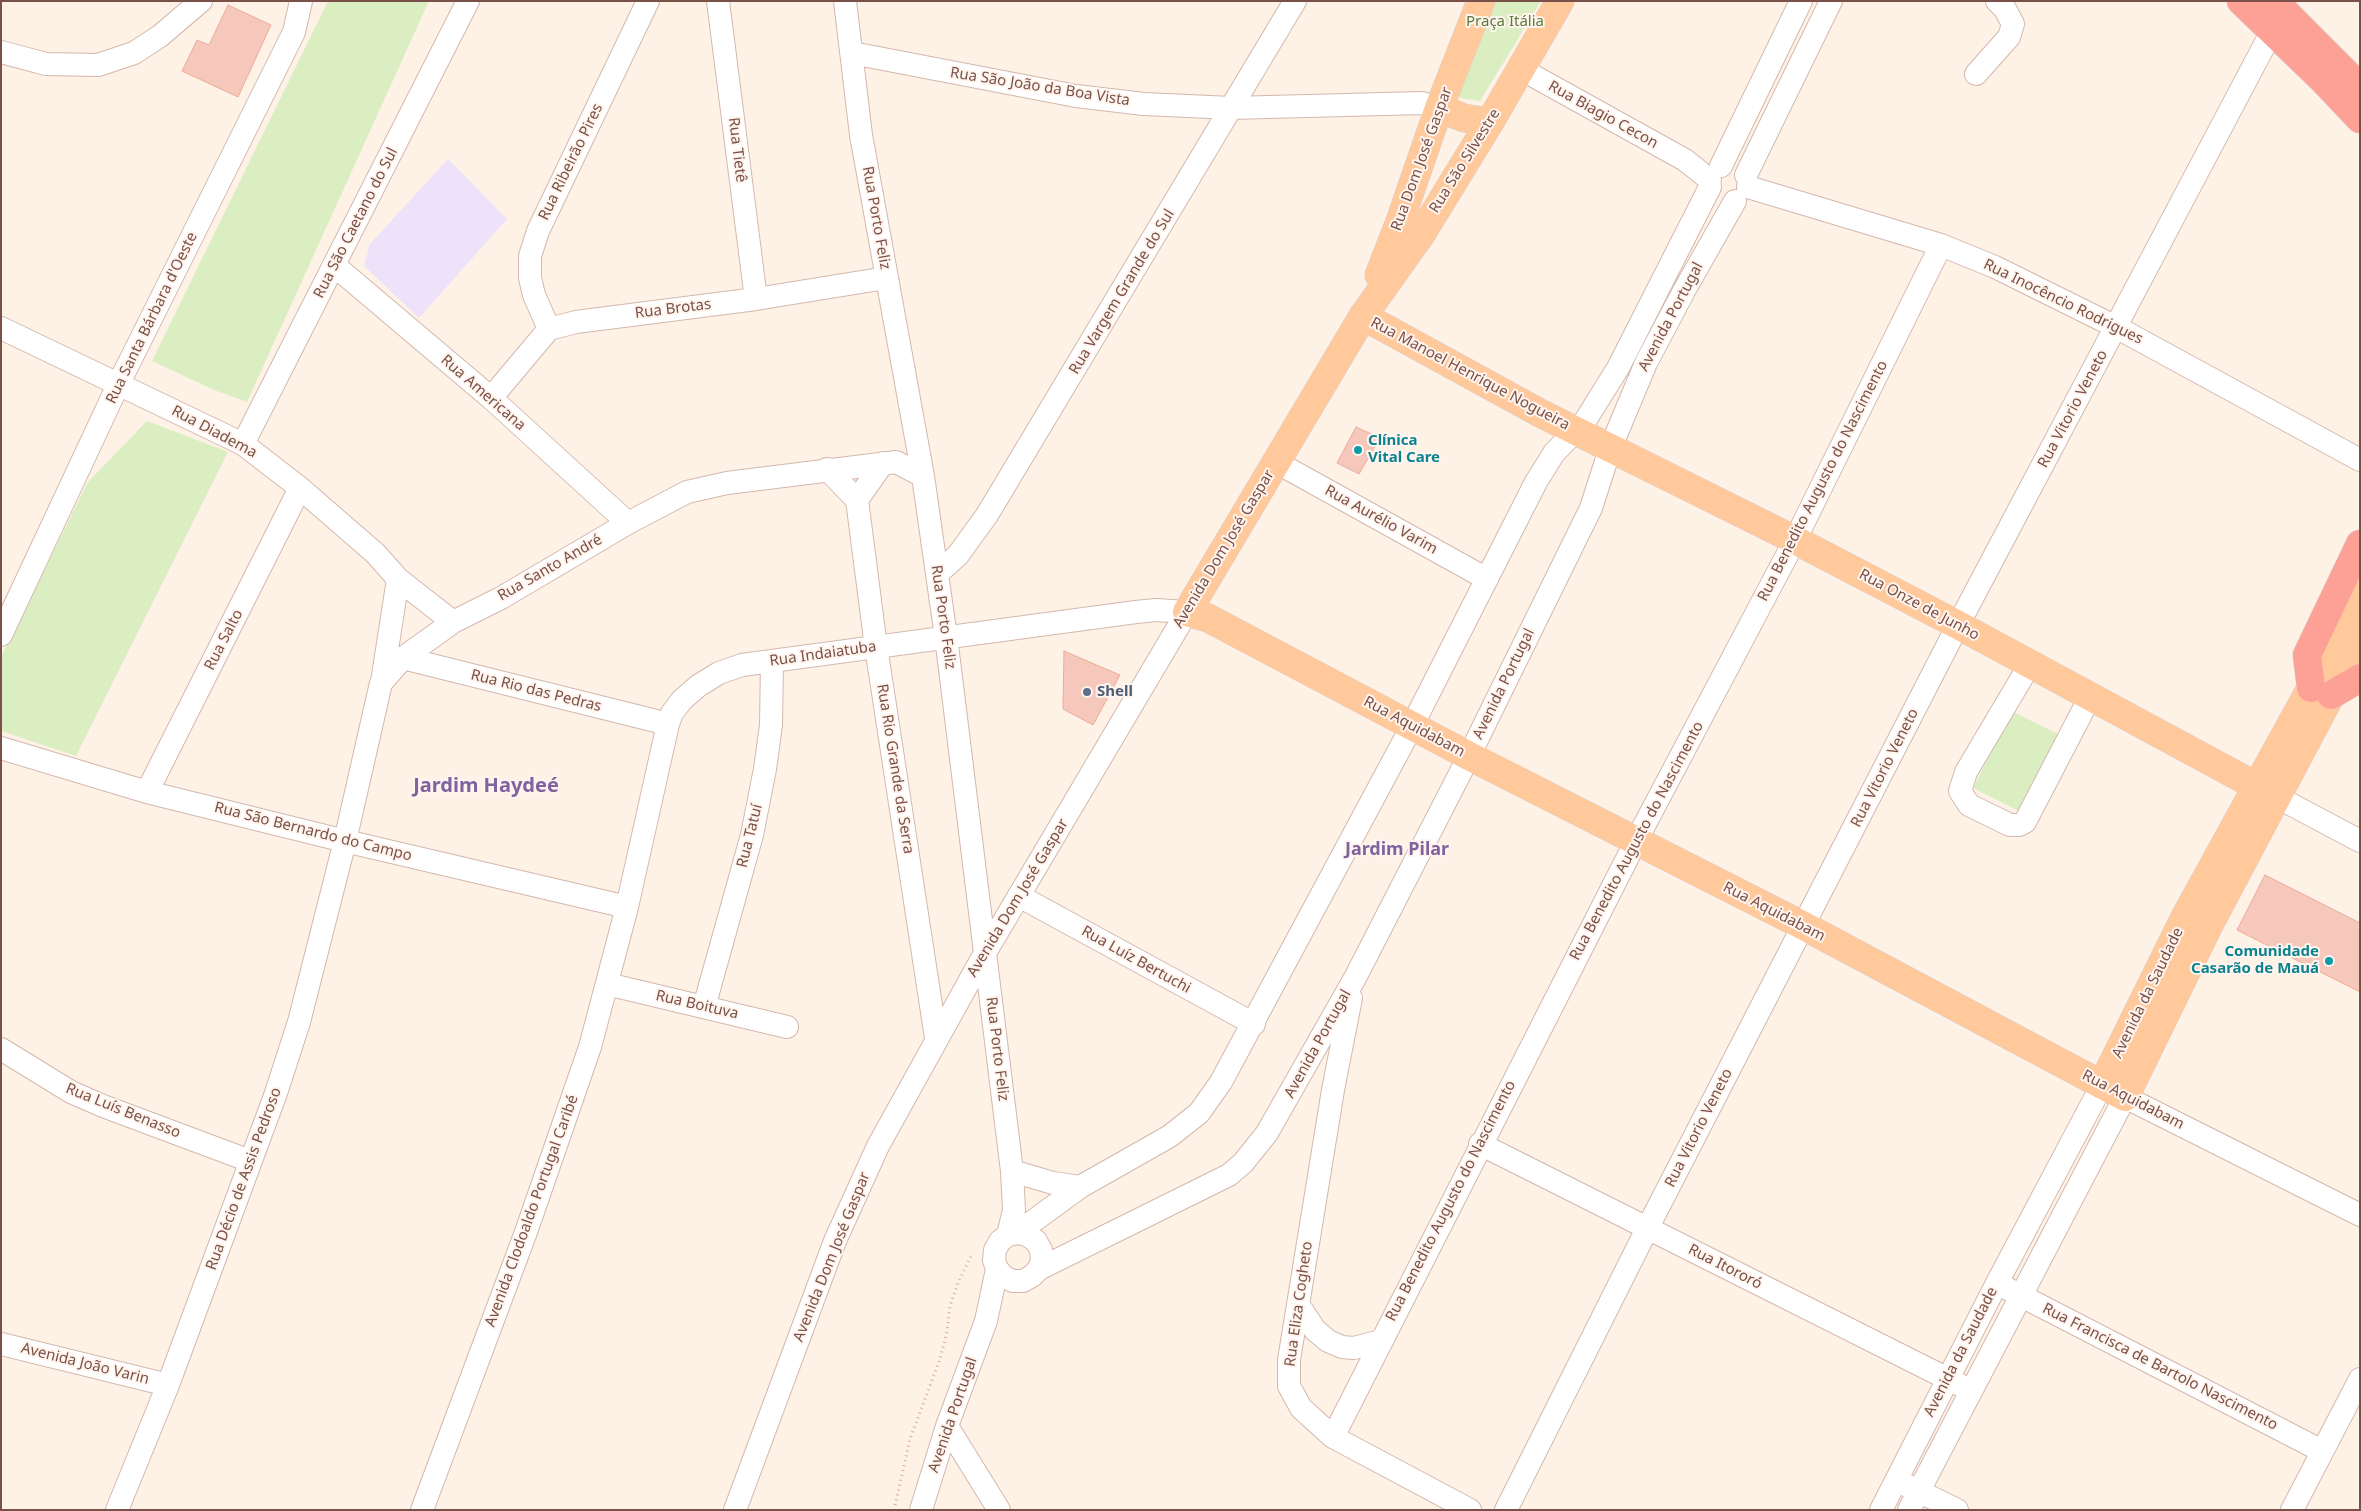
<!DOCTYPE html>
<meta charset="utf-8">
<style>
body{margin:0}
#map{position:relative;width:2361px;height:1511px;overflow:hidden;background:#fef1e6;font-family:"Noto Sans",sans-serif}
canvas{display:block}
.frame{position:absolute;inset:0;border:2px solid #7a5148;pointer-events:none}
</style>
<div id="map">
<canvas width="2361" height="1511"></canvas>
<div class="frame"></div>
</div>
<script>
const g = document.querySelector('canvas').getContext('2d');
g.lineJoin = 'round';
function fillPath(path, color) {
  g.fillStyle = color;
  g.fill(path, 'evenodd');
}
function toPath(rows) {
  const path = new Path2D();
  for (const r of rows) {
    path.moveTo(r[0], r[1]);
    for (let i = 2; i < r.length; i += 2) path.lineTo(r[i], r[i + 1]);
  }
  return path;
}
function strokePath(path, color, width, dash) {
  g.strokeStyle = color;
  g.lineWidth = width;
  g.lineCap = dash ? 'butt' : 'round';
  g.setLineDash(dash || []);
  g.stroke(path);
}
function label(font, color, halo, rows, align = 'center') {
  g.font = font + ' "Noto Sans",sans-serif';
  g.lineWidth = 4;
  g.setLineDash([]);
  g.textBaseline = 'middle';
  g.strokeStyle = halo;
  g.fillStyle = color;
  for (const [text, x, y, turn = 0] of rows) {
    g.save();
    g.translate(x, y);
    g.rotate((+turn || 0) * Math.PI / 180);
    g.textAlign = isNaN(turn) ? turn : align;
    if (halo) g.strokeText(text, 0, 0);
    g.fillText(text, 0, 0);
    g.restore();
  }
}
fillPath(toPath([
 [448,159,507,219,419,318,364,266,370,244]
]), '#eee2fb');
fillPath(toPath([
 [328,1,429,1,247,402,214,390,152,361],
 [1492,1,1541,1,1480,101,1454,97],
 [147,421,228,452,76,756,1,731,1,657,88,482],
 [2011,711,2058,734,2019,811,1973,788]
]), '#dbeec2');
const building = toPath([
 [228,5,271,25,238,97,182,71,197,40,209,45,228,5],
 [1356,427,1380,438,1359,474,1337,463,1356,427],
 [1064,651,1120,675,1093,725,1063,709,1064,651],
 [2265,875,2360,923,2360,992,2237,930,2265,875]
]);
fillPath(building, '#f6c8bb');
strokePath(building, '#eaab9a', 1);
const minor = toPath([
 [718,1,756,299],
 [845,1,861,135,923,476,946,637,1012,1171,1014,1210,1008,1235],
 [1,52,46,64,98,65,134,53,160,36,201,1],
 [852,53,1076,96,1144,104,1231,108,1422,103,1439,108],
 [1521,69,1685,160,1710,180],
 [1976,74,2009,37,2013,24,2005,9,1997,1],
 [1721,166,1801,1],
 [1746,175,1831,1],
 [1748,187,1941,245,1995,267,2116,327,2360,460],
 [335,266,491,398,628,523],
 [1,328,243,444,300,488,376,554,398,579,453,622],
 [549,329,534,295,530,278,530,256,538,231,648,1],
 [491,398,549,329,576,322,756,299,886,278],
 [243,444,468,1],
 [1276,462,1487,579],
 [827,469,857,500,876,647,936,1038],
 [857,500,883,463],
 [937,574,958,555,987,515,1295,1],
 [1,635,119,383,294,32,301,1],
 [403,658,668,724],
 [2030,664,1966,772,1960,791,1969,805,2010,825,2019,825,2025,822,2090,697],
 [382,682,398,579],
 [1,748,147,792,345,841,627,907],
 [147,792,300,488],
 [2277,797,2360,841],
 [1019,896,1254,1024],
 [607,984,787,1027],
 [1351,998,1333,1090,1289,1360,1289,1386,1301,1408,1333,1437,1470,1510],
 [704,1007,752,835,765,769,771,725,772,661],
 [1,1049,71,1092,103,1106,250,1161],
 [1480,1144,1970,1390],
 [1012,1171,1053,1183,1080,1187],
 [1017,1233,1027,1235,1036,1241,1041,1250,1042,1260,1039,1269,1032,1276,1023,1281,1013,1281,1004,1277,997,1269,994,1260,995,1250,1000,1241,1008,1235,1017,1233,1080,1187,1170,1136,1199,1113,1221,1082,1412,726,1536,482,1554,453,1585,421,1618,368,1710,187],
 [1039,1269,1229,1175,1243,1163,1267,1133,1355,978,1469,756,1591,508,1610,449,1646,363,1685,289,1735,201],
 [2008,1289,2322,1451],
 [1298,1304,1315,1330,1328,1341,1342,1347,1354,1348,1381,1341],
 [1,1344,168,1385],
 [947,1426,999,1510],
 [1333,1437,1636,841,1795,540,1941,245],
 [1906,1485,1957,1510],
 [117,1510,168,1385,276,1093,299,1022,345,841,381,683,403,658,453,622,501,598,628,523,687,492,727,483,896,462,923,476],
 [422,1510,526,1232,590,1047,627,907,668,724,672,713,682,700,698,686,719,673,742,665,1136,612,1156,610,1187,612,985,953,878,1146,835,1241,735,1510],
 [921,1510,947,1426,986,1321,997,1269],
 [1506,1510,1648,1227,1958,625,2272,31],
 [1881,1510,1997,1283,2102,1085],
 [1909,1510,2125,1097,2360,1215],
 [2292,1510,2360,1379]
]);
const major = toPath([
 [1560,1,1490,122,1422,233,1363,316,1187,612,1208,618,1469,756,1804,926,2125,1097,2208,927,2360,640],
 [1439,108,1464,118,1490,122],
 [1379,275,1400,221,1439,108,1481,1],
 [1363,316,1540,413,1795,540,1958,625,2258,787],
 [2102,1085,2185,917,2311,688,2360,594]
]);
const highway = toPath([
 [2241,1,2324,81,2360,119],
 [2274,1,2360,87],
 [2311,688,2307,655,2360,544],
 [2331,695,2360,678]
]);
strokePath(minor, '#d4b8ad', 24);
strokePath(major, '#dacecc', 29);
strokePath(highway, '#dacecc', 29);
strokePath(toPath([
 [894,1510,910,1439,940,1359,947,1332,950,1306,958,1283,972,1254]
]), '#dcab9d', 3, [1, 4]);
strokePath(minor, '#fff', 22);
strokePath(major, '#ffc99c', 28);
strokePath(highway, '#fda197', 28);
for (const [x, y, r, color] of [
 [1358,450,5,"#0f9aa8"],
 [1087,692,5,"#5c6f8a"],
 [2329,961,5,"#0f9aa8"]
]) {
  const dot = new Path2D();
  dot.arc(x, y, r, 0, 2 * Math.PI);
  g.fillStyle = color;
  g.fill(dot);
  strokePath(dot, '#fff5ee', 2);
}
label('15px', '#597b3c', '#fff5ee', [
 ["Praça Itália",1505,22]
]);
label('15px', '#7a5148', '#fff5ee', [
 ["Rua São João da Boa Vista",1040,87,9],
 ["Rua Biagio Cecon",1603,115,29],
 ["Rua Tietê",737,150,83],
 ["Rua Dom José Gaspar",1422,159,-70],
 ["Rua São Silvestre",1465,161,-58],
 ["Rua Ribeirão Pires",571,162,-64],
 ["Rua Porto Feliz",876,218,80],
 ["Rua São Caetano do Sul",356,223,-63],
 ["Rua Vargem Grande do Sul",1122,292,-59],
 ["Rua Inocêncio Rodrigues",2063,302,26],
 ["Rua Brotas",673,309,-7],
 ["Avenida Portugal",1671,317,-62],
 ["Rua Santa Bárbara d'Oeste",152,318,-64],
 ["Rua Manoel Henrique Nogueira",1470,374,28],
 ["Rua Americana",483,393,41],
 ["Rua Vitorio Veneto",2073,409,-62],
 ["Rua Diadema",214,432,28],
 ["Rua Benedito Augusto do Nascimento",1823,481,-63],
 ["Rua Aurélio Varim",1381,520,29],
 ["Avenida Dom José Gaspar",1224,549,-59],
 ["Rua Santo André",550,568,-30],
 ["Rua Onze de Junho",1919,605,28],
 ["Rua Porto Feliz",943,617,82],
 ["Rua Salto",224,640,-63],
 ["Rua Indaiatuba",823,654,-8],
 ["Avenida Portugal",1504,684,-64],
 ["Rua Rio das Pedras",536,691,14],
 ["Rua Aquidabam",1414,727,28],
 ["Rua Vitorio Veneto",1885,768,-63],
 ["Rua Rio Grande da Serra",895,769,81],
 ["Rua São Bernardo do Campo",313,832,14],
 ["Rua Tatuí",750,836,-76],
 ["Rua Benedito Augusto do Nascimento",1637,841,-62],
 ["Avenida Dom José Gaspar",1018,898,-59],
 ["Rua Aquidabam",1774,912,27],
 ["Rua Luíz Bertuchi",1136,960,29],
 ["Avenida da Saudade",2148,993,-64],
 ["Rua Boituva",697,1005,13],
 ["Avenida Portugal",1318,1044,-61],
 ["Rua Porto Feliz",997,1049,83],
 ["Rua Aquidabam",2133,1100,27],
 ["Rua Luís Benasso",123,1111,22],
 ["Rua Vitorio Veneto",1699,1128,-63],
 ["Rua Décio de Assis Pedroso",244,1179,-70],
 ["Rua Benedito Augusto do Nascimento",1451,1201,-63],
 ["Avenida Clodoaldo Portugal Caribé",532,1211,-70],
 ["Avenida Dom José Gaspar",832,1257,-68],
 ["Rua Itororó",1725,1267,27],
 ["Rua Eliza Cogheto",1299,1304,-82],
 ["Avenida da Saudade",1961,1352,-63],
 ["Avenida João Varin",85,1364,14],
 ["Rua Francisca de Bartolo Nascimento",2160,1367,27],
 ["Avenida Portugal",953,1415,-71]
]);
label('bold 15px', '#0d838f', '#fff5ee', [
 ["Clínica",1368,441],
 ["Vital Care",1368,458],
 ["Comunidade",2319,952,"right"],
 ["Casarão de Mauá",2319,969,"right"]
], 'left');
label('bold 15px', '#4e5e75', '#fff5ee', [
 ["Shell",1097,692]
], 'left');
label('bold 18px', '#80639e', '#fff5ee', [
 ["Jardim Pilar",1397,850]
]);
label('bold 20px', '#80639e', '#fff5ee', [
 ["Jardim Haydeé",486,786]
]);
</script>
